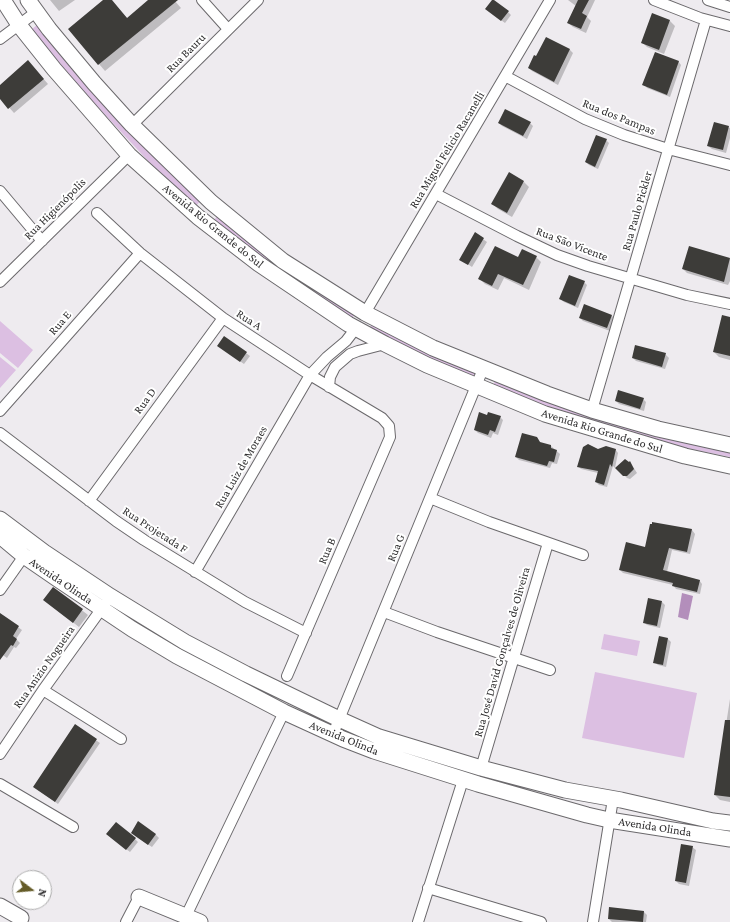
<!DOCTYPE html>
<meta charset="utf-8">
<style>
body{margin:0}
#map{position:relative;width:730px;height:922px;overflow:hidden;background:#eeebef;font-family:"Crimson Pro",serif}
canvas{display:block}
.north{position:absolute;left:12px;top:870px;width:40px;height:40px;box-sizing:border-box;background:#fff;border:1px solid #acacac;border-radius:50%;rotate:106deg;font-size:11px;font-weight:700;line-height:16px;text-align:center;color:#302f30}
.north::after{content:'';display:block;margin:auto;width:14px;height:18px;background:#655c28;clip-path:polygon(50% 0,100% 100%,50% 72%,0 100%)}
</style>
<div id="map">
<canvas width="730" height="922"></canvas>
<div class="north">N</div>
</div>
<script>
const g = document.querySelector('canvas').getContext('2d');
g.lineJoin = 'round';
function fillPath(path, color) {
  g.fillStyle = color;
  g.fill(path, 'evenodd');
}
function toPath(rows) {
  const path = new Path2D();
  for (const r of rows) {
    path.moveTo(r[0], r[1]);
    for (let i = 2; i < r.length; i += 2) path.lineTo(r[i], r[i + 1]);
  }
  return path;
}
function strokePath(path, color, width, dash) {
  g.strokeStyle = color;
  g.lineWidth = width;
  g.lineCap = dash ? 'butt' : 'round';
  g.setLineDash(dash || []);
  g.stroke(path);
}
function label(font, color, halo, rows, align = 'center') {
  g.font = font + ' "Crimson Pro",serif';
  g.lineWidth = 4;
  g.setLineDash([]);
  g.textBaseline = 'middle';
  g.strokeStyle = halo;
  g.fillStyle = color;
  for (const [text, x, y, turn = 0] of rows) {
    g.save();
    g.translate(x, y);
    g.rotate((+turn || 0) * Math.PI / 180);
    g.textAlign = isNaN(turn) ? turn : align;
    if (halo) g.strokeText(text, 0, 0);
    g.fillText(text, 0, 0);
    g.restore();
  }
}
fillPath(toPath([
 [37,25,201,200,196,206,151,164,94,103,31,30],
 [217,216,355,313,352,319,309,292,213,222],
 [0,321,33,350,18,368,0,353],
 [373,322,476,373,473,379,417,352,370,327],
 [0,357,16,370,0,388],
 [496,379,730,451,730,457,667,444,563,413,493,385],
 [604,634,640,641,637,656,601,649],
 [595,672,697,693,684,758,582,738]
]), '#dcbfe2');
fillPath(toPath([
 [682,593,693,596,688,620,678,617]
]), '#b38ebb');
fillPath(toPath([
 [50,0,75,0,59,11],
 [104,0,111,0,128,19,150,0,174,0,181,8,105,71,99,64],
 [568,0,595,0,587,17,591,21,586,33,573,27,568,23,576,6],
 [490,12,508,12,511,15,505,23],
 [670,21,675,26,664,54,647,47,642,42],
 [546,38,570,50,573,53,558,85,532,71,529,68,537,57],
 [678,61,681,65,670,97,647,88,644,84],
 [33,67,48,84,14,113,0,97,0,86],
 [499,123,530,123,533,126,527,139,502,126],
 [715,123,730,128,730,138,726,153,712,149,708,146],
 [606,140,609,143,598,169,589,165,586,162],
 [524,182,529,187,512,217,498,209,493,204],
 [476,234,487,242,472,267,460,259],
 [690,247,730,259,730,281,728,285,687,273,683,269],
 [536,257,541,262,529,290,504,278,498,290,485,284,480,279,519,259],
 [584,282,587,285,578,308,564,302,560,299],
 [612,316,615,319,610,331,583,321,580,318],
 [730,318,730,360,719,357,714,352],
 [224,337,250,356,244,364,222,349],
 [665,354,669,358,665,369,636,361,633,358],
 [643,399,646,402,644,411,619,404,616,401],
 [488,416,500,417,503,420,498,435,493,433,491,438,478,433,475,430],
 [537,438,541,444,551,446,560,454,557,464,552,463,550,468,519,460,516,457],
 [615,449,618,453,615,468,613,466,607,487,599,485,596,482,598,473,581,469,578,466,598,450],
 [630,462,637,473,630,479,627,478,617,468],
 [653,523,692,530,695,534,690,554,672,550,667,572,699,580,702,584,700,594,676,589,673,585,623,573,620,570,646,548],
 [53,588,88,615,79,627,44,600],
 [662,602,665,605,660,628,647,625,644,622],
 [0,614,22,630,16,639,20,643,16,648,14,647,7,658,0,653],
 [659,637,668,639,671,642,666,667,658,665,654,662],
 [730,699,730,802,720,800,715,795],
 [75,726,100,743,58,804,38,790],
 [155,834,159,838,152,847,135,836],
 [110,837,135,839,138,842,130,852],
 [692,847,696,850,689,886,679,884,676,881],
 [644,912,647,915,646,922,612,922,609,919]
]), '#0003');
fillPath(toPath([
 [103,0,112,0,127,18,148,0,178,0,98,65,68,29],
 [492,0,494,0,509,11,501,21,485,9],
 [578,0,589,0,582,13,587,16,581,29,567,23],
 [652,13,670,20,659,50,641,43],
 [546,37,570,49,554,82,528,68,534,55,536,56],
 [655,52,679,61,667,95,642,85],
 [28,60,44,79,8,109,0,99,0,85],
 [505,109,531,122,523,136,498,123],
 [714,122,729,126,723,150,707,146],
 [596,135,607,139,595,167,585,162],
 [509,172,524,181,507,213,491,204],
 [475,232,484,238,468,265,459,260],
 [495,246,518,257,522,249,537,256,523,285,498,274,492,286,478,279],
 [689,246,730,258,724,282,682,269],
 [569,275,585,281,575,306,559,299],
 [584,304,612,315,607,328,579,318],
 [722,315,730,317,730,356,713,352],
 [224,336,247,352,240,362,217,346],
 [635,345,666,353,662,367,632,358],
 [618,390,644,398,640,409,615,401],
 [479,412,487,415,488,412,501,416,495,432,490,430,488,435,474,430],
 [522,433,537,437,540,442,551,445,551,448,557,450,554,462,549,461,547,466,515,457],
 [588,444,598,449,606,446,616,449,612,467,610,464,604,485,595,482,598,471,577,467,583,447],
 [625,459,629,462,630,461,634,469,627,476,623,476,615,468],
 [652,522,692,529,687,552,669,548,663,570,700,580,697,592,672,586,673,583,619,570,626,542,645,547,650,524,652,524],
 [53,587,83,609,73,623,43,600],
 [648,598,662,601,657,626,643,623],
 [0,613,19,626,13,636,17,639,13,646,11,645,0,660],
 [659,636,668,638,663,665,653,663],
 [725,720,730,720,730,797,714,795],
 [75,724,97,739,55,802,33,787],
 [138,821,156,834,148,845,131,833],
 [116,822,136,838,126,850,106,834],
 [681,844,693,846,686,883,675,881],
 [609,907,644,911,643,922,608,919]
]), '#3d3c39');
const street = toPath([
 [202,0,228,29],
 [654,0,700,18,730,26],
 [708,0,730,7],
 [0,39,36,12],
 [505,76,585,119,624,135,668,149,730,165],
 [132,125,258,0],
 [0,191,42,241],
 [436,194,517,236,557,255,588,266,687,295,730,304],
 [97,213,140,253,223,318,310,375,382,418,389,426,390,437,287,676],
 [0,282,129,155],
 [365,313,550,0],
 [329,387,330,377,335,367,350,354,358,351,385,344],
 [592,410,706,20],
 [0,411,140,253],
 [0,433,116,521,144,540,245,602,306,633],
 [430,498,489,522,583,555],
 [89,501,223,318],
 [195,572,310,375,327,357,346,341,356,328],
 [0,590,24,556],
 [384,612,437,632,550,670],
 [43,690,121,739],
 [333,734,483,369],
 [0,754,43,690,105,604],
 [481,768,548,543],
 [0,784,73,827],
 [428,888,541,922],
 [186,916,284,712],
 [126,922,139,897],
 [418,922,463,780],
 [593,922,613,799]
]);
const secondary = toPath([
 [3,0,19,25,54,69,129,155,198,217,259,264,348,324,385,344,427,365,545,414,685,456,730,466],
 [28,0,49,29,94,83,132,125,211,202,283,261,365,313,433,348,547,394,592,410,658,429,730,445],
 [0,519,44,552,110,596,185,642,246,674,339,719,379,737,481,768,565,790,621,800,713,821,730,823],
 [0,536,24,556,56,578,132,629,177,656,284,712,343,739,374,751,478,784,587,815,609,820,730,839],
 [139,897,200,922],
 [0,906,21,918]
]);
strokePath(street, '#6b696c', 12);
strokePath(secondary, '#6b696c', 17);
strokePath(street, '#fff', 10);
strokePath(secondary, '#fff', 15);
label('12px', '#302f30', '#fff', [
 ["Rua Bauru",186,53,-45],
 ["Rua dos Pampas",619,117,22],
 ["Rua Miguel Felicio Racanelli",447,150,-59],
 ["Rua Higienópolis",55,209,-45],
 ["Rua Paulo Pickler",637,211,-74],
 ["Avenida Rio Grande do Sul",213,226,39],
 ["Rua São Vicente",572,244,21],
 ["Rua A",249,320,33],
 ["Rua E",60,323,-49],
 ["Rua D",145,401,-54],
 ["Avenida Rio Grande do Sul",602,431,17],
 ["Rua Luiz de Moraes",241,467,-60],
 ["Rua Projetada F",155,530,33],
 ["Rua G",396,548,-68],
 ["Rua B",327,551,-67],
 ["Avenida Olinda",61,581,34],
 ["Rua José David Gonçalves de Oliveira",502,652,-74],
 ["Rua Anizio Nogueira",44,667,-55],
 ["Avenida Olinda",344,738,22],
 ["Avenida Olinda",655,827,9]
]);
</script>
